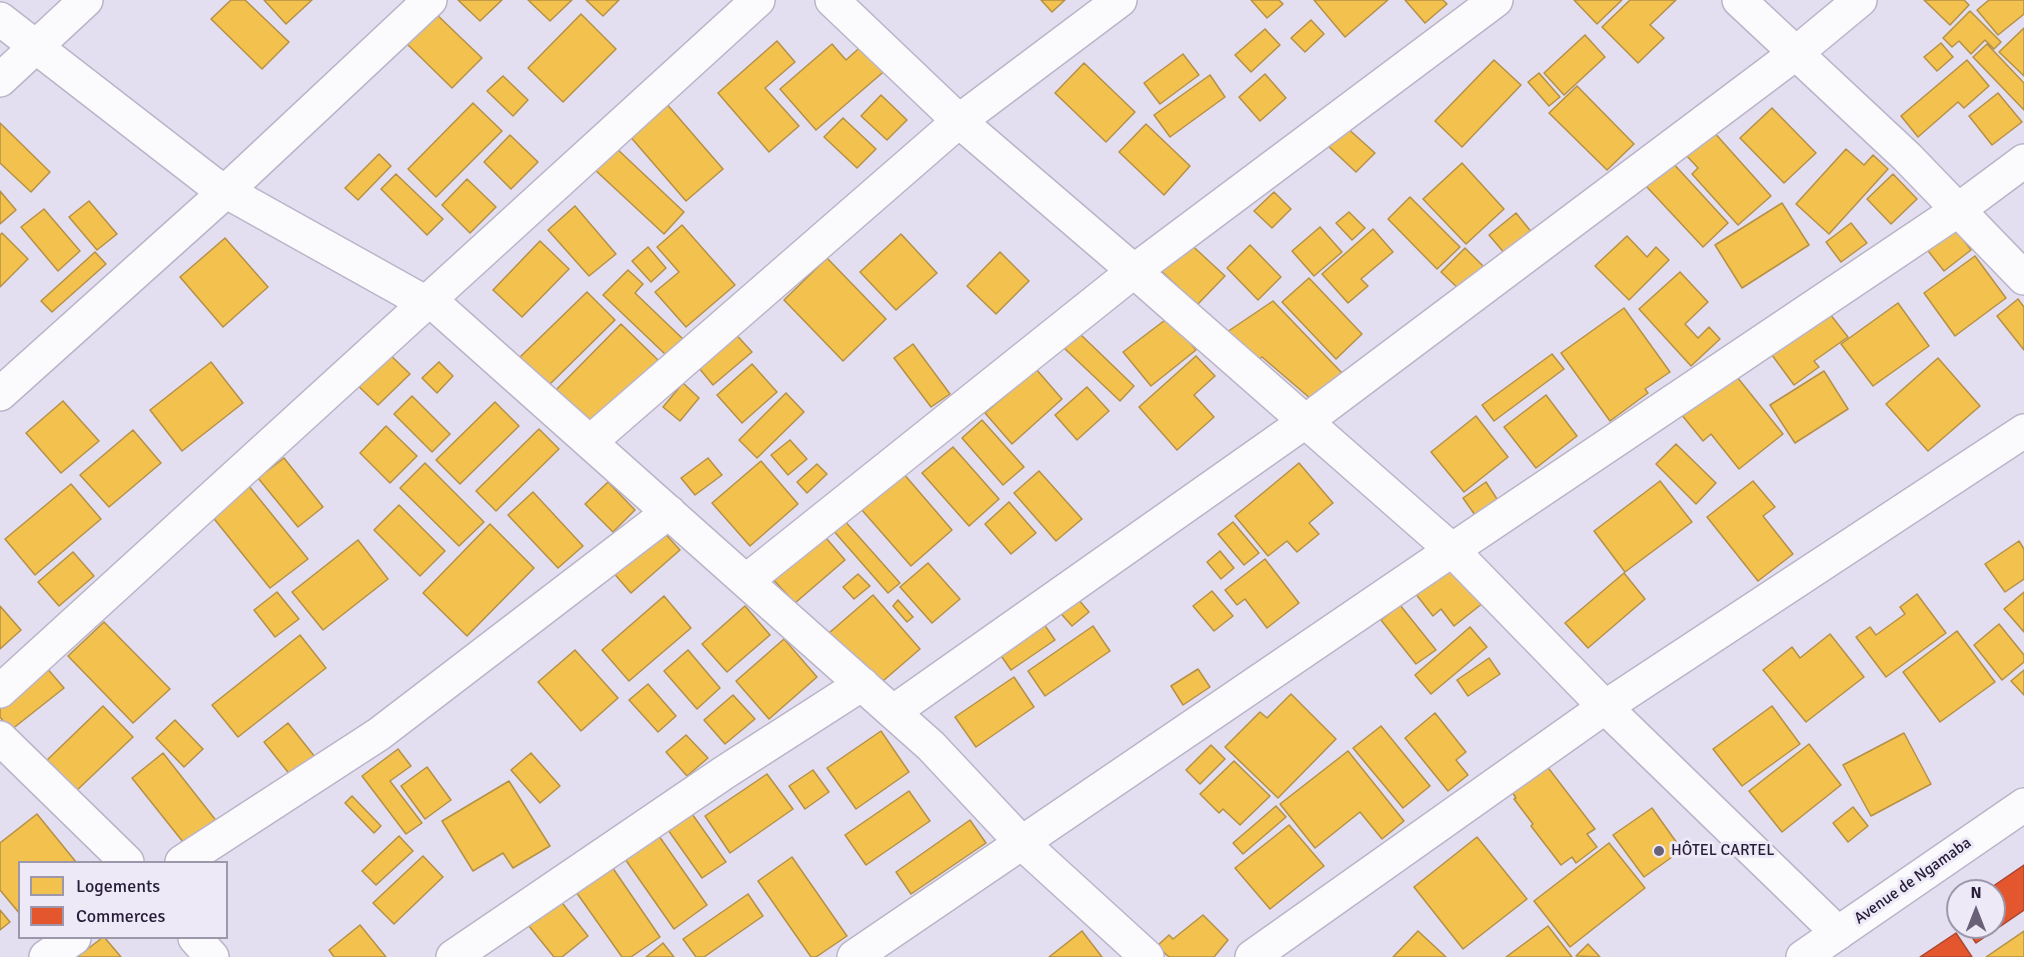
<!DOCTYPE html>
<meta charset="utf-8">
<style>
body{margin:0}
#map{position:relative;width:2024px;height:957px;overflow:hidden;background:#e4dff0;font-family:Signika,sans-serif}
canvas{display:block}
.legend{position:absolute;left:18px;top:861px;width:210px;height:78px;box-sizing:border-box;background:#ede9f7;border:2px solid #9d97ab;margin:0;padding:8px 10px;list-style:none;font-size:18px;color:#261d38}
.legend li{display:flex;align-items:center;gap:12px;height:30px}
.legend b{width:30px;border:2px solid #9d97ab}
.north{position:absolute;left:1946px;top:879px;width:60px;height:60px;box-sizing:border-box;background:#ede9f7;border:2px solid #9d97ab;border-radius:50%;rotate:0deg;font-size:16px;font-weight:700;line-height:24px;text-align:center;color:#261d38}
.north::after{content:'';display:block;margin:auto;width:21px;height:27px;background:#686178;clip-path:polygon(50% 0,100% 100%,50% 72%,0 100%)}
</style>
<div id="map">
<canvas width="2024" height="957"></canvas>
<ul class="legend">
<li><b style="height:16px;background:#f2c14e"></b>Logements</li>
<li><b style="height:16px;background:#e4572e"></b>Commerces</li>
</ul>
<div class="north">N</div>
</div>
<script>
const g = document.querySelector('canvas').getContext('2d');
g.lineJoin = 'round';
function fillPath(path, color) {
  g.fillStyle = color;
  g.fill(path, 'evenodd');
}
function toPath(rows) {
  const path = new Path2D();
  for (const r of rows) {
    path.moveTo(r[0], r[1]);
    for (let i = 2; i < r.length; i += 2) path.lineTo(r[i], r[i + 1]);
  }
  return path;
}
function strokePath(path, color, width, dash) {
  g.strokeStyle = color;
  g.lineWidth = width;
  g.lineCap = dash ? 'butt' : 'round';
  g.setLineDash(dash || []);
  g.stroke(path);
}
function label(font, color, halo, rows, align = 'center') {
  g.font = font + ' Signika,sans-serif';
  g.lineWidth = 6;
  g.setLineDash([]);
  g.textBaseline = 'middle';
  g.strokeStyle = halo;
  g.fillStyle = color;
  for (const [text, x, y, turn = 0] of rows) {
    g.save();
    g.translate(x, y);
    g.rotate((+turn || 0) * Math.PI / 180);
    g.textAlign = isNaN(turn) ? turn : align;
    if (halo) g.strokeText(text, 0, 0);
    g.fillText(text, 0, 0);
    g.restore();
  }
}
const homes = toPath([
 [231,0,245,0,289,42,262,69,211,19,231,0],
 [264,0,312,0,286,24,264,0],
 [458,0,502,0,480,21,458,0],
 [528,0,572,0,550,21,528,0],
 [586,0,619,0,603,16,586,0],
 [1041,0,1065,0,1052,12,1041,0],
 [1251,0,1279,0,1283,4,1267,18,1251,0],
 [1314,0,1388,0,1345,37,1314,0],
 [1405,0,1443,0,1447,4,1425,23,1405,0],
 [1574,0,1622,0,1597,24,1574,0],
 [1630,0,1676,0,1650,25,1664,38,1638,63,1602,27,1630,0],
 [1924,0,1964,0,1969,5,1950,25,1924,0],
 [1989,0,2024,0,2024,14,1998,35,1977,10,1989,0],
 [432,10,482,58,452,88,403,40,432,10],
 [1970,11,2001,42,1994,49,1985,40,1971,54,1959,41,1952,47,1943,38,1970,11],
 [581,14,616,49,563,102,528,68,581,14],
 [1311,20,1324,34,1305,52,1291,38,1311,20],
 [2024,28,2024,76,1999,52,2024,28],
 [1265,29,1280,45,1251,72,1235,55,1265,29],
 [1585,35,1605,57,1564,95,1544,73,1585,35],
 [777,41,795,62,765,88,799,126,769,152,718,93,777,41],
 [866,42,888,68,816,130,780,89,832,44,846,60,866,42],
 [1941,43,1953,57,1937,71,1924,57,1941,43],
 [1987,44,2024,83,2024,110,1973,57,1987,44],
 [1183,54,1199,75,1160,104,1144,83,1183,54],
 [1494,60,1521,85,1462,147,1435,121,1494,60],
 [1967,60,1989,86,1964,108,1958,102,1918,137,1901,116,1967,60],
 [1084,63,1135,112,1106,142,1055,93,1084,63],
 [1539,73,1560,97,1549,106,1528,82,1539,73],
 [1265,74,1286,98,1260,121,1239,97,1265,74],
 [1210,75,1225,97,1170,137,1154,115,1210,75],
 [503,76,528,100,513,116,487,91,503,76],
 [1577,86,1634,144,1607,170,1549,113,1577,86],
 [1998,93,2022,122,1992,145,1969,116,1998,93],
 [881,95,907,120,887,140,861,116,881,95],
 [665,102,723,169,686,201,628,134,665,102],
 [473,103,502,131,436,197,408,169,473,103],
 [1772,108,1816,153,1784,183,1740,138,1772,108],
 [843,118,876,149,857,168,824,137,843,118],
 [0,123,50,172,31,192,0,163,0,123],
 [1146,124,1190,166,1164,195,1119,152,1146,124],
 [1345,126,1375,153,1356,172,1327,145,1345,126],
 [1712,130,1771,196,1738,225,1692,174,1698,168,1685,154,1712,130],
 [510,135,538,162,511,189,484,162,510,135],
 [615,147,684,212,664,234,594,169,615,147],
 [1846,149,1864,165,1873,155,1888,169,1829,234,1796,204,1846,149],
 [379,154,391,166,358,200,345,188,379,154],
 [1671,161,1728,223,1703,247,1645,185,1671,161],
 [1462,163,1504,209,1466,244,1423,199,1462,163],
 [396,174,443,219,427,235,381,189,396,174],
 [1893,174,1917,199,1891,224,1867,199,1893,174],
 [467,179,496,207,470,233,442,205,467,179],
 [0,191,16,210,0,224,0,191],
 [1274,192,1291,209,1272,228,1254,211,1274,192],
 [1410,197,1460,247,1437,269,1388,219,1410,197],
 [89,201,117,234,97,250,69,217,89,201],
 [1782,203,1809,245,1742,288,1715,245,1782,203],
 [575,206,616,254,589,276,548,230,575,206],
 [44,209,80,251,58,271,21,227,44,209],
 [1349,212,1365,228,1352,240,1336,223,1349,212],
 [1516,213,1533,234,1506,255,1489,235,1516,213],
 [1851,223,1867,243,1841,262,1826,242,1851,223],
 [682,225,735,285,686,327,655,292,679,272,657,247,682,225],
 [1953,226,1971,250,1944,271,1925,247,1953,226],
 [1320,227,1342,252,1314,276,1292,251,1320,227],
 [1373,229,1393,252,1361,279,1368,286,1348,303,1322,274,1373,229],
 [2,233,28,259,0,287,0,235,2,233],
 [901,234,937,273,896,310,860,272,901,234],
 [1627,236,1647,257,1656,247,1669,260,1629,300,1595,266,1627,236],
 [225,238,268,287,223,327,180,277,225,238],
 [1184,238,1225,276,1197,305,1154,264,1184,238],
 [540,241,569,269,522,317,493,290,540,241],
 [1250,245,1281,277,1258,300,1227,268,1250,245],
 [648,247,666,268,651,282,632,261,648,247],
 [1465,248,1484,267,1461,291,1441,272,1465,248],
 [95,252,106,264,52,312,41,301,95,252],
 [1000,252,1029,281,996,314,967,286,1000,252],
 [1975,256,2006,298,1955,336,1924,293,1975,256],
 [827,258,886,319,843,361,784,300,827,258],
 [628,270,643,284,635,293,683,339,666,355,603,295,628,270],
 [1680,272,1708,302,1685,324,1698,338,1709,327,1720,339,1691,366,1639,309,1680,272],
 [1309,278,1362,334,1336,359,1282,302,1309,278],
 [587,292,615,320,547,387,518,359,587,292],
 [2018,299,2024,307,2024,350,1997,316,2018,299],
 [1273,301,1342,373,1311,399,1262,357,1258,360,1227,332,1273,301],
 [1898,303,1929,346,1873,386,1841,344,1898,303],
 [1624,308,1670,372,1645,389,1648,393,1610,421,1561,353,1624,308],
 [1826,309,1848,337,1814,361,1819,367,1794,385,1769,351,1826,309],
 [1169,317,1196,350,1151,386,1123,352,1169,317],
 [621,324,659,361,594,428,555,391,621,324],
 [732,330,752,352,713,385,694,362,732,330],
 [1079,333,1134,386,1120,401,1064,348,1079,333],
 [913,344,950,394,931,407,894,358,913,344],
 [385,350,410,374,378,405,353,381,385,350],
 [1552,354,1564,369,1494,421,1482,405,1552,354],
 [1196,356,1215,376,1194,395,1214,417,1177,450,1139,407,1196,356],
 [1938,358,1980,406,1928,451,1886,404,1938,358],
 [211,362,243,403,182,451,150,410,211,362],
 [439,362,453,376,437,393,422,378,439,362],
 [752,364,777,392,742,423,717,395,752,364],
 [1036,369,1062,399,1012,444,985,413,1036,369],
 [1824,371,1848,409,1795,443,1770,405,1824,371],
 [1733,372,1783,434,1739,469,1711,434,1703,441,1681,414,1733,372],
 [683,383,699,398,680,421,663,407,683,383],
 [1087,387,1109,411,1077,440,1055,415,1087,387],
 [786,393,804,412,757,458,739,440,786,393],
 [1546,395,1577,436,1536,468,1504,427,1546,395],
 [412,396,450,434,432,452,394,414,412,396],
 [63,401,99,441,61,473,26,433,63,401],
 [495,402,519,426,460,484,436,460,495,402],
 [1476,416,1508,457,1464,492,1431,452,1476,416],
 [982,420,1024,467,1003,485,962,438,982,420],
 [386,426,417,456,390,483,360,453,386,426],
 [539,429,559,449,496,511,476,491,539,429],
 [133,430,161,463,109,507,80,475,133,430],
 [790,440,807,459,788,475,771,455,790,440],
 [1676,444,1716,483,1696,504,1656,464,1676,444],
 [953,447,999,499,969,526,922,473,953,447],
 [284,458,323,507,298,527,258,478,284,458],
 [708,458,722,475,695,495,681,478,708,458],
 [761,461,798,504,750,546,712,503,761,461],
 [425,463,484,522,459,546,400,488,425,463],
 [1299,463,1333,503,1309,523,1319,534,1297,552,1287,541,1268,556,1235,516,1299,463],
 [817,464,827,474,807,493,797,482,817,464],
 [1039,471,1082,519,1056,541,1014,493,1039,471],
 [903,473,952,530,911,566,861,509,903,473],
 [1660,481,1692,522,1625,572,1594,531,1660,481],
 [1753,481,1775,507,1763,516,1793,554,1758,581,1707,517,1753,481],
 [608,482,635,510,613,532,585,504,608,482],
 [1486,482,1497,499,1475,515,1463,498,1486,482],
 [71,484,101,519,35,575,5,539,71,484],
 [248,485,308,559,270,588,211,515,248,485],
 [533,492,583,546,558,568,508,515,533,492],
 [1009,502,1036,533,1011,554,985,524,1009,502],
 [399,505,445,551,420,576,374,530,399,505],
 [843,519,900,583,888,593,832,529,843,519],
 [1233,522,1259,553,1244,565,1218,534,1233,522],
 [490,524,534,568,467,636,423,593,490,524],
 [660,528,680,550,631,593,611,570,660,528],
 [820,531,845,560,795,603,769,575,820,531],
 [358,540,388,579,323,630,292,592,358,540],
 [2019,541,2024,549,2024,579,2005,592,1985,564,2019,541],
 [1220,551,1234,568,1221,579,1207,562,1220,551],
 [73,552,94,576,59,606,38,582,73,552],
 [1265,559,1299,603,1267,628,1245,599,1237,605,1225,590,1265,559],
 [928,563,960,599,932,623,900,587,928,563],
 [1451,565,1483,603,1454,626,1441,609,1433,616,1415,593,1451,565],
 [1624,573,1645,599,1588,648,1565,623,1624,573],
 [858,574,870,586,854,599,843,587,858,574],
 [1212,591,1233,616,1214,631,1193,606,1212,591],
 [277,592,299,619,275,637,254,610,277,592],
 [2024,592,2024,632,2004,609,2024,592],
 [1073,593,1089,612,1072,626,1056,608,1073,593],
 [1917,594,1946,633,1886,677,1856,637,1870,627,1876,635,1905,614,1900,607,1917,594],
 [873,595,920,649,876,687,829,633,873,595],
 [664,596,691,628,629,681,602,650,664,596],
 [898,600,913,617,907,622,893,606,898,600],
 [1400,605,1436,650,1416,664,1381,620,1400,605],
 [0,606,21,630,0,649,0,606],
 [745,606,770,635,727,672,702,644,745,606],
 [1039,617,1055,640,1011,670,995,647,1039,617],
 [104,622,170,689,133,723,68,656,104,622],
 [1999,624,2024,655,2024,662,2002,680,1974,645,1999,624],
 [1093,626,1110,651,1045,696,1028,671,1093,626],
 [1470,627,1487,647,1431,694,1415,675,1470,627],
 [1957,631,1995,682,1940,722,1903,672,1957,631],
 [1830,634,1864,677,1806,722,1763,670,1792,647,1800,658,1830,634],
 [300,635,326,668,238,737,212,705,300,635],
 [784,639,817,677,769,719,736,681,784,639],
 [575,650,618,698,581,731,538,682,575,650],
 [688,650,720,688,697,709,664,671,688,650],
 [1489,658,1500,674,1468,696,1457,680,1489,658],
 [46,667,64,688,11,730,0,717,0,703,46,667],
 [1198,669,1210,687,1183,705,1171,686,1198,669],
 [2024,670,2024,695,2011,681,2024,670],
 [1014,677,1034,707,976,747,955,717,1014,677],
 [648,684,676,716,658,732,629,700,648,684],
 [1291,694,1336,739,1278,798,1225,747,1260,712,1267,718,1291,694],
 [733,695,755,719,725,744,704,720,733,695],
 [103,706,133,737,74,793,44,763,103,706],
 [1772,706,1800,744,1742,786,1713,749,1772,706],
 [1435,713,1466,752,1456,760,1468,775,1448,791,1405,738,1435,713],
 [175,720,203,749,184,767,156,738,175,720],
 [288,723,315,757,291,776,264,742,288,723],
 [1381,726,1430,786,1403,808,1353,748,1381,726],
 [881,731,909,772,856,809,827,768,881,731],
 [1904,733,1931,784,1871,816,1843,765,1904,733],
 [686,735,708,758,687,776,666,752,686,735],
 [1809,744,1841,785,1782,832,1749,791,1809,744],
 [1211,745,1225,759,1200,784,1186,770,1211,745],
 [398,749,411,766,390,781,422,823,406,834,362,776,398,749],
 [1348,751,1404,821,1382,839,1360,812,1315,848,1280,804,1348,751],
 [163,753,218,823,187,847,132,778,163,753],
 [531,753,560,786,540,803,511,770,531,753],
 [1234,761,1270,796,1240,825,1223,809,1219,813,1200,794,1234,761],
 [1543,761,1595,829,1587,834,1597,847,1576,863,1572,857,1561,865,1531,826,1533,824,1514,799,1516,798,1508,786,1543,761],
 [427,767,451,800,425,819,401,786,427,767],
 [813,770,829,792,805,809,789,786,813,770],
 [767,774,793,809,730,853,705,816,767,774],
 [509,781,550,846,513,868,503,853,473,871,442,821,509,781],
 [909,791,930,821,866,865,845,835,909,791],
 [352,796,381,826,374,833,345,803,352,796],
 [1276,806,1286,817,1243,854,1233,843,1276,806],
 [1853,807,1868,826,1848,842,1833,823,1853,807],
 [1652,808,1682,850,1644,877,1613,835,1652,808],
 [690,811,726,862,702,878,666,827,690,811],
 [37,814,76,862,20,862,20,914,0,890,0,843,37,814],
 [970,820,986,843,911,894,896,872,970,820],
 [1289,825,1324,866,1270,909,1235,868,1289,825],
 [399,836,413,851,376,885,362,871,399,836],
 [659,836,707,905,674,929,625,859,659,836],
 [1477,837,1527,899,1463,949,1414,887,1477,837],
 [1609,843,1645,888,1570,947,1534,901,1609,843],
 [423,856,443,877,394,924,373,903,423,856],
 [792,857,847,936,816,957,811,957,758,881,792,857],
 [610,864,660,937,631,957,622,957,574,889,610,864],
 [748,894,763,916,704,957,696,957,683,939,748,894],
 [556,895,588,936,562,957,554,957,524,920,556,895],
 [0,910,10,922,0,930,0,910],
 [1203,915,1228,940,1214,957,1169,957,1157,946,1169,935,1173,939,1203,915],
 [360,925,386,957,334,957,329,950,360,925],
 [1548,926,1572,957,1506,957,1548,926],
 [1082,931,1102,957,1049,957,1082,931],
 [1418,931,1446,957,1393,957,1418,931],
 [2024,931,2024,957,1986,957,2024,931],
 [102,938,105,938,121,957,77,957,102,938],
 [663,943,674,957,646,957,663,943],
 [1588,944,1600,957,1576,956,1588,944]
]);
fillPath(homes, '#f2c14e');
strokePath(homes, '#b59047', 1.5);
const shops = toPath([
 [2024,865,2024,910,1976,943,1965,927,1994,927,1994,891,1986,891,2024,865],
 [1956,933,1972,957,1920,957,1956,933]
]);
fillPath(shops, '#e4572e');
strokePath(shops, '#ab4631', 1.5);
const street = toPath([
 [832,0,959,121,1134,271,1452,550,1605,707,1838,933],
 [1739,0,1907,157,2024,278],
 [0,19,213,184,426,303],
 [0,80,86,0],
 [429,299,931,746,1022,843,1147,957],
 [0,394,225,192,430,0],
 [590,442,959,121,1120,0],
 [746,581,1134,271,1496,0],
 [0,691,758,0],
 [893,712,1306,421,1796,53,1860,0],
 [0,738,127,862],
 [182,862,379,734,669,512],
 [195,938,212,957],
 [46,957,74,938],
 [453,957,725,772,862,684],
 [854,957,1452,550,1958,210,2024,161],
 [1252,957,1605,707,2024,431]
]);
const secondary = toPath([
 [1803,957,2024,805]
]);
strokePath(street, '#bab4c9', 36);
strokePath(secondary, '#bab4c9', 36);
strokePath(street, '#fbfafd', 33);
strokePath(secondary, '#fbfafd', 33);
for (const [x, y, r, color] of [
 [1659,851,6,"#686178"]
]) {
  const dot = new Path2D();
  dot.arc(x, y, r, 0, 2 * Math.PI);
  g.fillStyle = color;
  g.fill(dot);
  strokePath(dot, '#ede9f7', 2);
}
label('16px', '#261d38', '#ede9f7', [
 ["HÔTEL CARTEL",1671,851]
], 'left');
label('16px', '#261d38', '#ede9f7', [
 ["Avenue de Ngamaba",1913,881,-35]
]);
</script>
